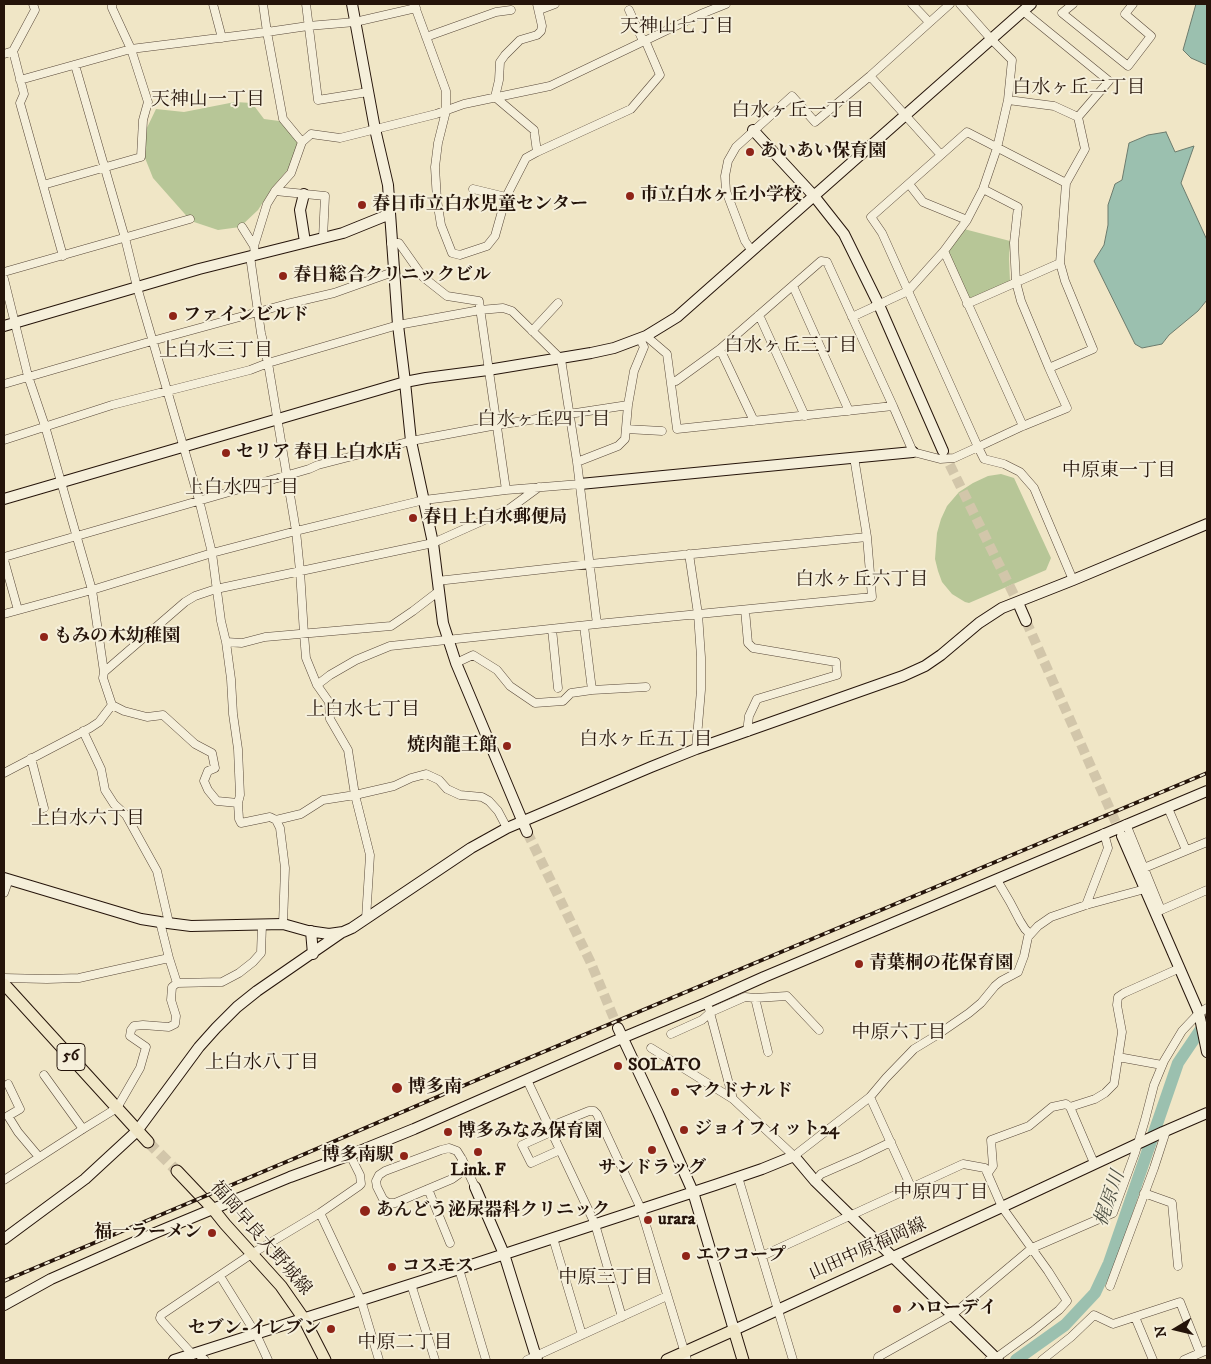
<!DOCTYPE html>
<meta charset="utf-8">
<style>
body{margin:0}
#map{position:relative;width:1211px;height:1364px;overflow:hidden;background:#f0e6c6;font-family:"IM FELL DW Pica",serif}
canvas{display:block}
.frame{position:absolute;inset:0;border:5px solid #25140a;pointer-events:none}
.north{position:absolute;left:1151px;top:1304px;width:50px;height:50px;-webkit-text-stroke:4px #f5efda;paint-order:stroke;rotate:261deg;font-size:14px;font-weight:700;line-height:20px;text-align:center;color:#25140a}
.north::after{content:'';display:block;margin:auto;width:18px;height:22px;background:#25140a;clip-path:polygon(50% 0,100% 100%,50% 72%,0 100%)}
</style>
<div id="map">
<canvas width="1211" height="1364"></canvas>
<div class="frame"></div>
<div class="north">N</div>
</div>
<script>
const g = document.querySelector('canvas').getContext('2d');
g.lineJoin = 'round';
function fillPath(path, color) {
  g.fillStyle = color;
  g.fill(path, 'evenodd');
}
function toPath(rows) {
  const path = new Path2D();
  for (const r of rows) {
    path.moveTo(r[0], r[1]);
    for (let i = 2; i < r.length; i += 2) path.lineTo(r[i], r[i + 1]);
  }
  return path;
}
function strokePath(path, color, width, dash) {
  g.strokeStyle = color;
  g.lineWidth = width;
  g.lineCap = dash ? 'butt' : 'round';
  g.setLineDash(dash || []);
  g.stroke(path);
}
function label(font, color, halo, rows, align = 'center') {
  g.font = font + ' "IM FELL DW Pica","Noto Serif JP",serif';
  g.lineWidth = 4;
  g.setLineDash([]);
  g.textBaseline = 'middle';
  g.strokeStyle = halo;
  g.fillStyle = color;
  for (const [text, x, y, turn = 0] of rows) {
    g.save();
    g.translate(x, y);
    g.rotate((+turn || 0) * Math.PI / 180);
    g.textAlign = isNaN(turn) ? turn : align;
    if (halo) g.strokeText(text, 0, 0);
    g.fillText(text, 0, 0);
    g.restore();
  }
}
fillPath(toPath([
 [235,102,252,103,264,119,279,121,297,140,299,145,289,168,272,188,258,210,240,227,218,230,191,221,153,178,145,158,144,134,156,109,184,112],
 [964,229,1010,241,1009,259,1010,281,969,299,948,252],
 [1001,474,1014,478,1051,558,1046,570,969,603,965,602,952,594,942,582,938,571,935,559,937,533,941,519,947,506,959,492,973,483,988,476]
]), '#b7c697');
const water = toPath([
 [1196,4,1207,4,1207,65,1191,58,1183,50,1196,4],
 [1166,132,1175,152,1194,146,1181,183,1207,240,1207,300,1198,311,1169,335,1162,344,1142,348,1135,344,1094,261,1104,245,1108,225,1108,205,1115,184,1122,180,1129,143,1148,135,1166,132]
]);
fillPath(water, '#9bc0af');
strokePath(water, '#6c7b6d', 1);
strokePath(toPath([
 [1016,1360,1065,1325,1095,1293,1109,1263,1178,1063,1203,1026,1207,1024]
]), '#9bc0af', 12);
strokePath(toPath([
 [943,451,1019,605],
 [1026,621,1121,834],
 [527,832,590,961,618,1028]
]), '#d2c6aa', 10, [10, 5]);
strokePath(toPath([
 [148,1142,177,1171]
]), '#d2c6aa', 11, [11, 5.5]);
const street = toPath([
 [213,4,222,38],
 [263,4,267,32,308,26,355,22,416,8],
 [306,4,318,100,368,92],
 [414,4,446,91,446,111,438,143,435,167,437,200,441,225,452,253,460,255,487,246,495,236,506,197,526,158,537,152,534,130,495,97,499,80,500,62,505,55,520,40,537,35,541,31,542,26,537,4],
 [912,4,929,22],
 [960,4,991,39,1012,60,1008,100,997,148,983,189,967,220,944,251,1023,426],
 [1073,4,1062,13,1128,66,1151,36,1125,14,1133,4],
 [539,10,555,4],
 [629,10,643,41],
 [426,37,496,12,511,10],
 [13,51,35,10,33,4],
 [4,54,13,51,24,94,20,103,63,256],
 [75,65,125,238,137,287,199,500,212,553,221,621,226,642,231,679,233,714,238,749,240,795,238,803,239,819,241,823,270,817,276,820,280,828,285,868,283,924],
 [870,76,941,155],
 [20,80,131,49,267,32,283,119,302,142,291,173,275,191,267,204,254,246,255,255],
 [1008,100,1054,106,1078,117],
 [302,142,311,134,340,138,436,114,464,104,550,86,701,14,726,4],
 [537,152,631,109,660,75,645,40],
 [909,184,923,202,967,220],
 [43,185,141,157,143,120,148,102,131,49,112,8,112,4],
 [473,189,506,197],
 [983,189,1018,207,1014,243,1016,282,1021,301,1049,368,1093,349,1065,281,1060,263,1066,183,1085,149,1078,117,1109,81,1023,11],
 [275,191,325,196,323,238],
 [242,227,254,246],
 [391,243,399,243,423,277,447,296,479,301,506,490],
 [752,251,745,241,726,191,725,176,728,161,736,147,792,96,815,122,870,76,950,4],
 [4,272,190,219],
 [4,279,28,376,45,426,92,590,104,672],
 [793,286,849,411],
 [967,304,1060,263],
 [759,315,805,416],
 [852,317,908,291,944,251],
 [532,331,558,303],
 [646,336,667,354,677,429,893,406,913,452,940,459,954,458,978,447,984,459,1004,464,1020,472,1034,488,1073,580],
 [720,349,754,421],
 [1049,368,1067,408,1023,426,978,447,882,233,871,217,967,132,1066,183],
 [671,380,676,381,720,349,821,261,827,262,893,406],
 [4,384,152,341,287,304,334,293,393,272],
 [626,429,662,431],
 [4,440,112,405,250,370,268,363,261,333,250,256],
 [577,462,618,446,625,439,628,405],
 [689,554,698,614,701,657,701,690,696,749],
 [4,557,309,469,318,465,411,441,497,425,628,405,634,371,644,347,640,339],
 [4,560,18,610],
 [437,581,590,564,867,537,854,457],
 [745,610,748,643,753,648,836,662,837,675,757,699,749,716,747,732],
 [4,614,92,590,212,553,296,531,424,500,506,490,580,484],
 [597,624,872,597,867,537],
 [584,626,592,690],
 [552,629,558,688],
 [226,642,242,643,265,637,391,626,413,611,439,591],
 [456,663,473,655,497,670,510,686,535,703,563,701,571,693,592,690,646,687],
 [317,685,330,675,356,660,390,646,597,624,577,462,561,359,512,311,503,308,480,310,398,325,268,363,296,531,300,571,304,634,306,658,317,685,329,702,330,719,348,750,355,795,370,855,366,919],
 [112,705,124,711,147,717,163,715,195,744,212,753,215,768,208,771,204,781,208,790,217,801,238,803],
 [83,731,101,769,105,790,114,804,126,815,157,871,169,923],
 [31,758,44,808],
 [4,773,90,728,99,722,112,705,103,678,104,672,185,602,195,596,216,589,433,543,509,509,539,487],
 [1168,808,1186,850],
 [276,820,301,814,323,800,355,795,394,786,411,778,426,774,439,780,447,789,460,795,482,797,489,801,498,811,507,828],
 [1126,824,1161,910],
 [1144,868,1207,842],
 [997,880,1010,902,1020,921,1025,929,1030,934],
 [4,893,9,879],
 [1086,905,1108,848,1104,833],
 [1159,911,1207,890],
 [4,978,47,979,79,978,169,958],
 [177,983,222,982,239,973,253,962,261,953,262,925],
 [755,998,768,1052],
 [709,1009,733,1099],
 [671,1034,702,1020,711,1012,745,997,755,998,787,996,819,1030],
 [651,1048,733,1099,794,1156,870,1097,886,1078,914,1049,937,1035,969,1013,981,1003,995,986,1001,981,1018,972,1024,956,1028,937,1038,926,1051,917,1086,905,1145,889],
 [1118,1057,1162,1065],
 [44,1075,83,1129],
 [527,1080,595,1224,622,1317],
 [8,1084,20,1109,8,1116,18,1132,39,1157],
 [870,1097,911,1187],
 [1070,1107,1094,1163],
 [549,1127,589,1111,594,1111,597,1114,641,1209,687,1360],
 [551,1132,522,1145,531,1163,560,1150],
 [462,1159,461,1168,459,1174,452,1179,395,1203,388,1203,383,1199,377,1187,376,1181,379,1175,385,1171,441,1150,449,1148,457,1151,462,1159,475,1187],
 [988,1173,993,1166,991,1140,1029,1126,1052,1107,1066,1104,1070,1107,1095,1099,1105,1093,1114,1084,1122,1032,1117,1005,1118,997,1124,993,1180,968],
 [738,1177,793,1360],
 [4,1180,83,1129,117,1108,140,1068,146,1047,130,1036,131,1030,134,1026,143,1025,169,1027,175,1024,176,1016,171,1000,172,987,177,983,169,958,160,922],
 [815,1181,821,1174,860,1157,891,1142],
 [428,1189,450,1243],
 [1144,1193,1172,1203,1178,1266],
 [320,1213,361,1300,379,1360],
 [553,1238,582,1335],
 [762,1256,963,1164,985,1168,1002,1207,1048,1271,1067,1301,1059,1310,1033,1331,996,1358,989,1360],
 [459,1269,486,1360],
 [220,1276,256,1334,268,1360],
 [411,1284,435,1360],
 [1110,1286,1154,1168,1166,1131],
 [1135,1317,1153,1360],
 [197,1353,205,1360],
 [192,1354,162,1321,160,1318,161,1315,253,1253,320,1213,359,1186,361,1184,360,1175,350,1155],
 [527,1360,667,1296],
 [878,1360,878,1357,951,1316,1032,1248,1113,1213,1135,1153,1145,1120,1154,1085,1164,1061,1182,1031,1199,1013,1207,1008],
 [1042,1360,1071,1337,1094,1315,1113,1324,1180,1302,1200,1353],
 [1184,1360,1207,1350]
]);
const secondary = toPath([
 [352,4,375,129,388,185,398,325,405,382,411,441,433,543,443,623,456,663,527,832],
 [753,130,814,196,844,234,879,305,943,451],
 [304,194,300,210,305,242],
 [4,326,199,269,343,233,390,214],
 [580,484,913,452],
 [4,499,405,382,426,378,488,370,591,353,614,348,646,336,677,317,1031,4],
 [1019,605,1026,621],
 [1122,836,1199,1013,1207,1052],
 [4,878,141,919,160,922,191,926,283,924,308,931,329,934,343,932,352,928,471,848,507,828,651,767,696,749,903,676,925,666,941,655,979,623,1002,608,1073,580,1207,524],
 [311,931,313,954],
 [618,1028,658,1113,693,1192,734,1330,1002,1207,1163,1132,1207,1113],
 [475,1187,504,1254,537,1360],
 [4,1239,85,1179,137,1131,199,1047,216,1028,237,1007,257,991,341,933],
 [4,1305,51,1279,155,1233,290,1177,350,1155,414,1129,622,1038,706,1003,764,977,1207,791],
 [174,1360,459,1269,715,1185,762,1169,794,1156,815,1181,998,1360]
]);
const primary = toPath([
 [4,984,148,1142],
 [177,1171,213,1209,225,1224,281,1286,304,1319,325,1360],
 [667,1360,734,1330,743,1360]
]);
strokePath(street, '#584839', 9);
strokePath(secondary, '#25140a', 12);
strokePath(primary, '#25140a', 13);
strokePath(street, '#f5efda', 8);
strokePath(secondary, '#f5efda', 10);
strokePath(primary, '#f0e6c6', 11);
const rail = toPath([
 [4,1281,293,1159,486,1076,1207,773]
]);
strokePath(rail, '#25140a', 4);
strokePath(rail, '#f5efda', 2, [5.5]);
for (const [x, y, r, color] of [
 [750,152,5,"#8f2418"],
 [630,196,5,"#8f2418"],
 [362,205,5,"#8f2418"],
 [283,276,5,"#8f2418"],
 [173,316,5,"#8f2418"],
 [226,453,5,"#8f2418"],
 [413,518,5,"#8f2418"],
 [44,637,5,"#8f2418"],
 [507,746,5,"#8f2418"],
 [859,964,5,"#8f2418"],
 [618,1066,5,"#8f2418"],
 [397,1088,6,"#8f2418"],
 [675,1092,5,"#8f2418"],
 [684,1130,5,"#8f2418"],
 [448,1132,5,"#8f2418"],
 [652,1150,5,"#8f2418"],
 [478,1152,5,"#8f2418"],
 [404,1156,5,"#8f2418"],
 [365,1211,6,"#8f2418"],
 [648,1220,5,"#8f2418"],
 [212,1233,5,"#8f2418"],
 [686,1256,5,"#8f2418"],
 [392,1267,5,"#8f2418"],
 [897,1309,5,"#8f2418"],
 [331,1329,5,"#8f2418"]
]) {
  const dot = new Path2D();
  dot.arc(x, y, r, 0, 2 * Math.PI);
  g.fillStyle = color;
  g.fill(dot);
  strokePath(dot, '#f5efda', 2);
}
for (const [x, y, w] of [
 [71,1057,28]
]) {
  const box = new Path2D();
  box.roundRect(x - w / 2, y - 13.5, w, 27, 4);
  g.fillStyle = '#f5efda';
  g.fill(box);
  strokePath(box, '#25140a', 1);
}
label('bold 16px', '#25140a', null, [
 ["56",71,1057]
]);
label('bold 18px', '#25140a', '#f5efda', [
 ["あいあい保育園",760,152],
 ["市立白水ヶ丘小学校",640,196],
 ["春日市立白水児童センター",372,205],
 ["春日総合クリニックビル",293,276],
 ["ファインビルド",183,316],
 ["セリア 春日上白水店",236,453],
 ["春日上白水郵便局",423,518],
 ["もみの木幼稚園",54,637],
 ["焼肉龍王館",497,746,"right"],
 ["青葉桐の花保育園",869,964],
 ["SOLATO",628,1066],
 ["博多南",408,1088],
 ["マクドナルド",685,1092],
 ["ジョイフィット24",694,1130],
 ["博多みなみ保育園",458,1132],
 ["博多南駅",394,1156,"right"],
 ["サンドラッグ",652,1169,"center"],
 ["Link. F",478,1171,"center"],
 ["あんどう泌尿器科クリニック",376,1211],
 ["urara",658,1220],
 ["福一ラーメン",202,1233,"right"],
 ["エフコープ",696,1256],
 ["コスモス",402,1267],
 ["ハローデイ",907,1309],
 ["セブン-イレブン",321,1329,"right"]
], 'left');
label('18px', '#25140a', '#f5efda', [
 ["福岡早良大野城線",260,1239,49],
 ["山田中原福岡線",868,1250,-24]
]);
label('19px', '#25140a', '#f5efda', [
 ["天神山七丁目",677,28],
 ["白水ヶ丘二丁目",1079,89],
 ["天神山一丁目",208,101],
 ["白水ヶ丘一丁目",798,112],
 ["白水ヶ丘三丁目",791,347],
 ["上白水三丁目",216,352],
 ["白水ヶ丘四丁目",544,421],
 ["中原東一丁目",1119,472],
 ["上白水四丁目",242,489],
 ["白水ヶ丘六丁目",862,581],
 ["上白水七丁目",363,711],
 ["白水ヶ丘五丁目",646,741],
 ["上白水六丁目",88,820],
 ["中原六丁目",899,1034],
 ["上白水八丁目",262,1064],
 ["中原四丁目",941,1194],
 ["中原三丁目",606,1279],
 ["中原二丁目",405,1344]
]);
label('italic 19px', '#4e5044', '#f5efda', [
 ["梶原川",1111,1199,-71]
]);
</script>
